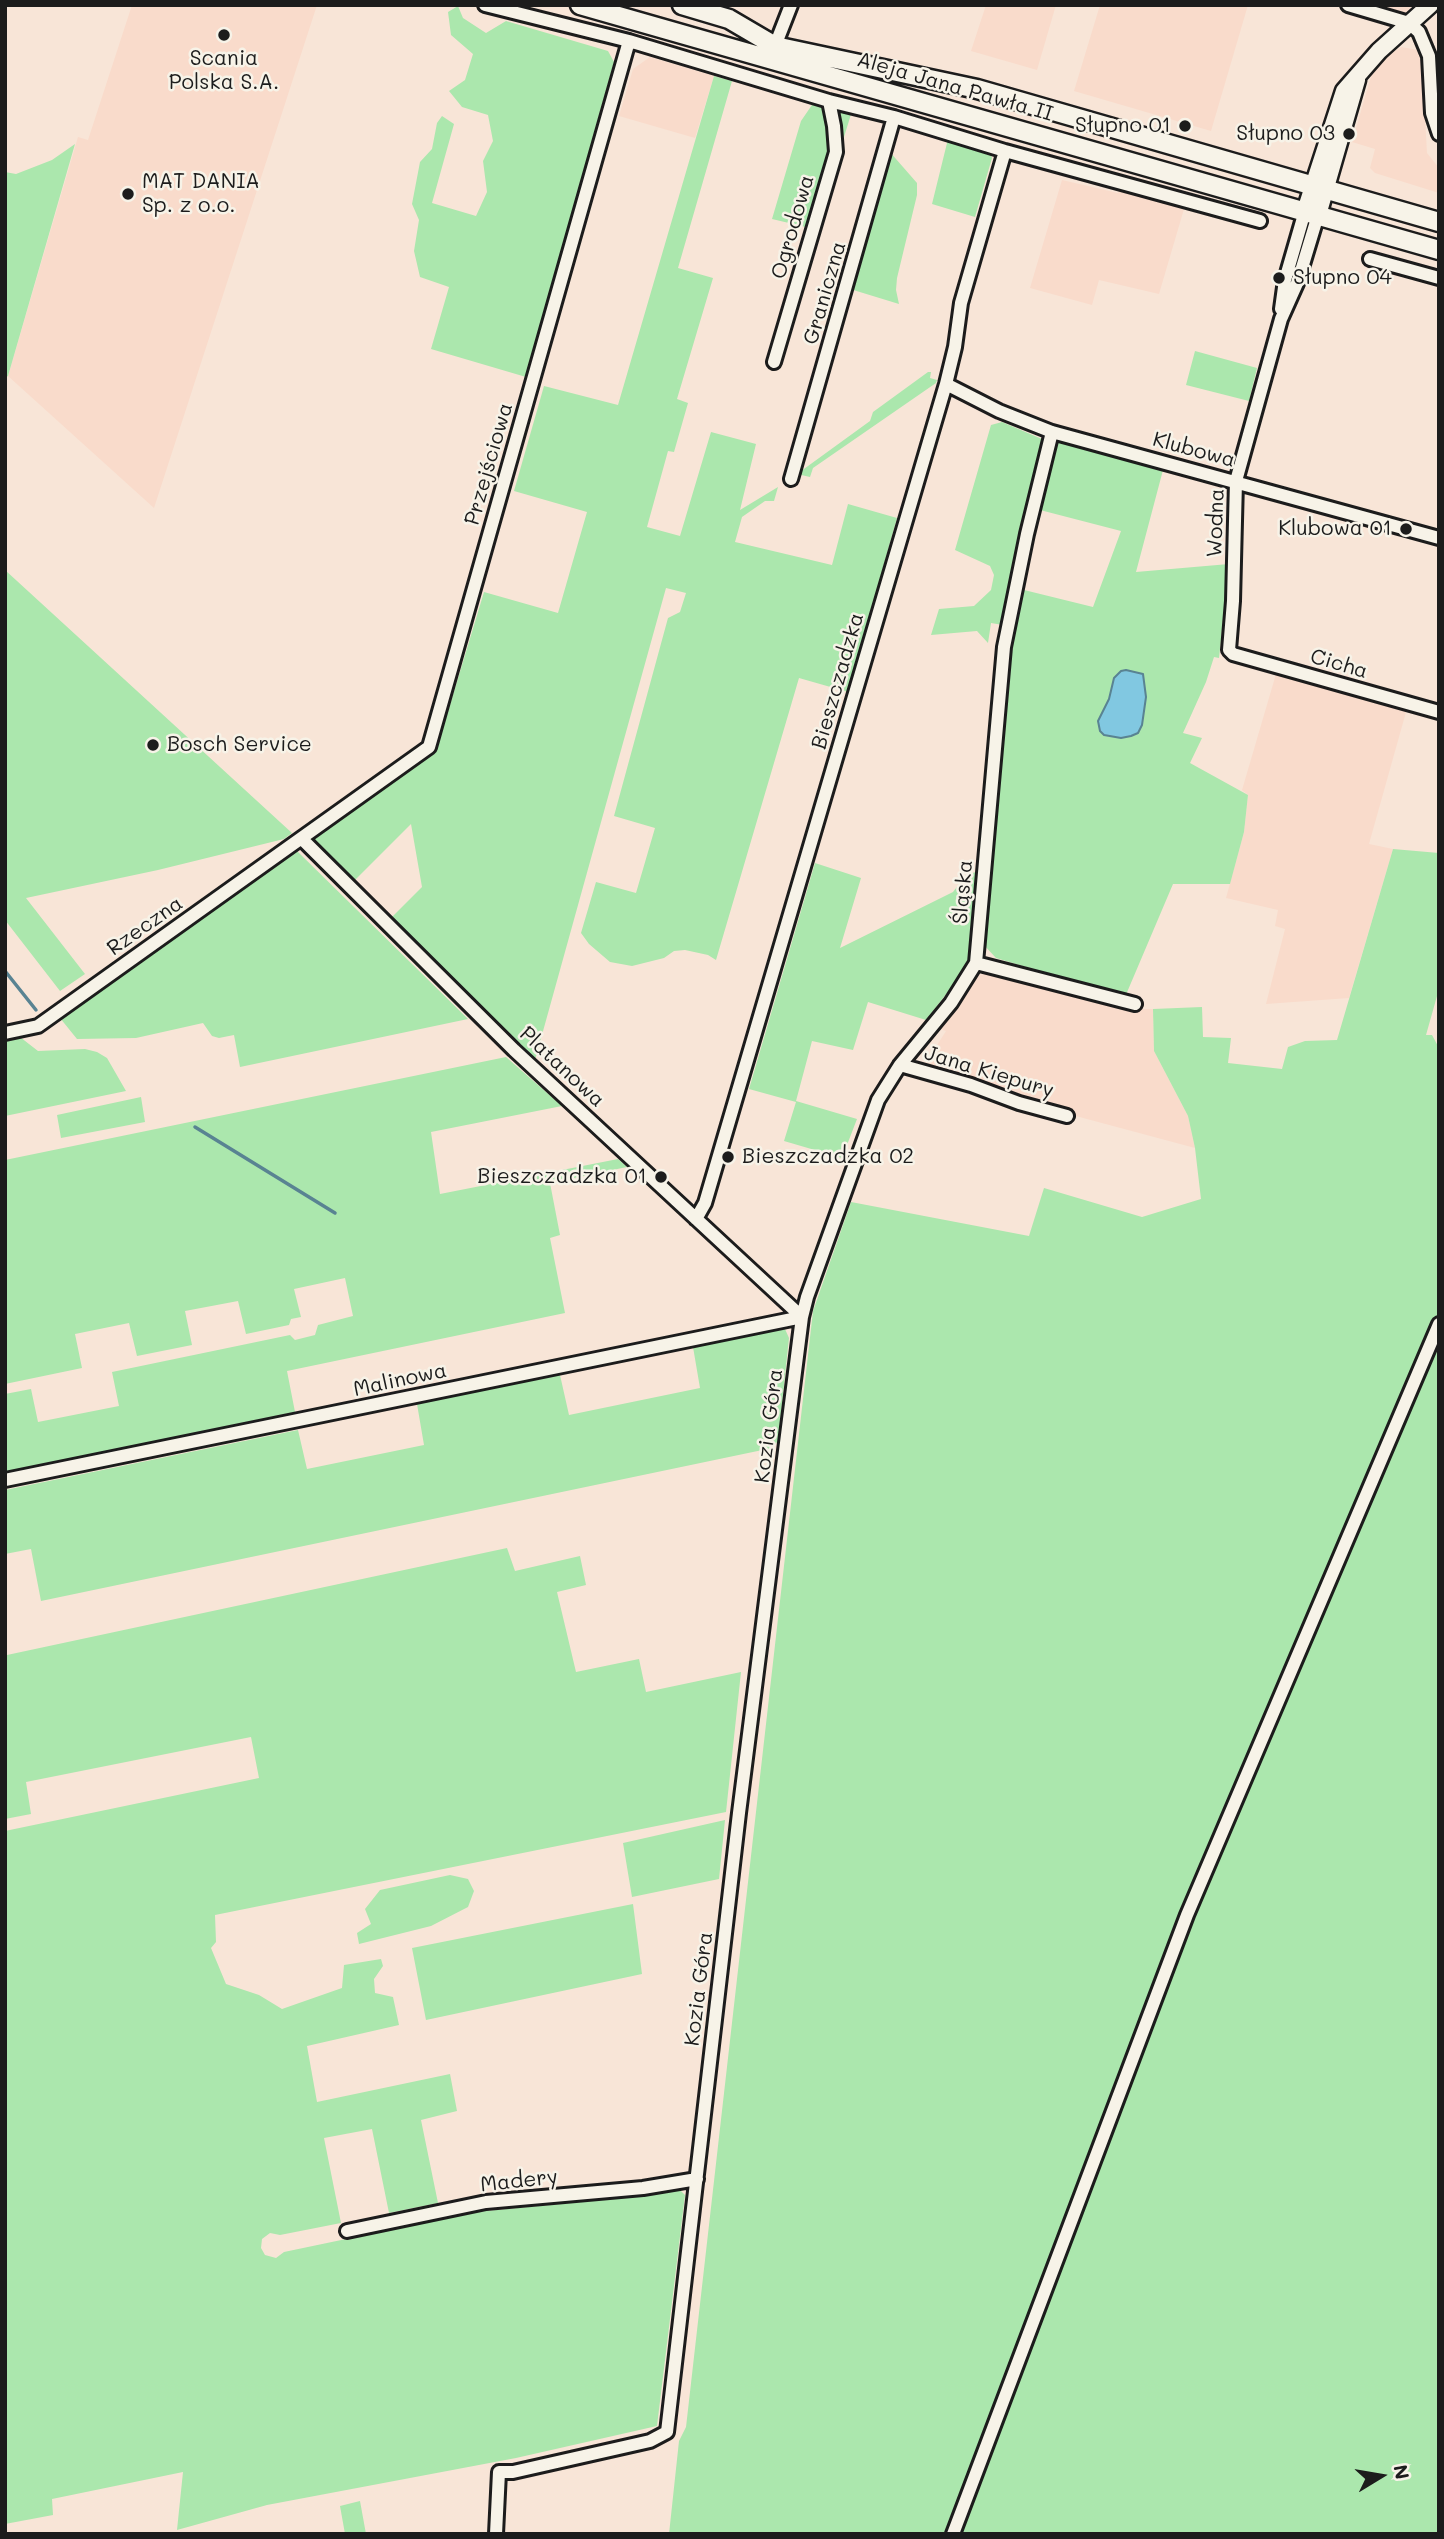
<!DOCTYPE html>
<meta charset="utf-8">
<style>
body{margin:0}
#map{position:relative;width:1444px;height:2539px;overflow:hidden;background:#f8e5d7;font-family:Mali,sans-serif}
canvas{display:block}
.frame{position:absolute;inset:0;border:7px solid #1c1c1c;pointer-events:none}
.north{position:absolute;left:1346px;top:2441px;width:70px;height:70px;-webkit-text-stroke:5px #f7f3e8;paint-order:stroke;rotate:79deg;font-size:19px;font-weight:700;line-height:28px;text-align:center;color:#1c1c1c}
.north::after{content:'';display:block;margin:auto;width:24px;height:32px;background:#1c1c1c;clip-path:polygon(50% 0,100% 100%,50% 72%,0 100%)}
</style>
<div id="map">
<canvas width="1444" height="2539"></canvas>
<div class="frame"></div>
<div class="north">N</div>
</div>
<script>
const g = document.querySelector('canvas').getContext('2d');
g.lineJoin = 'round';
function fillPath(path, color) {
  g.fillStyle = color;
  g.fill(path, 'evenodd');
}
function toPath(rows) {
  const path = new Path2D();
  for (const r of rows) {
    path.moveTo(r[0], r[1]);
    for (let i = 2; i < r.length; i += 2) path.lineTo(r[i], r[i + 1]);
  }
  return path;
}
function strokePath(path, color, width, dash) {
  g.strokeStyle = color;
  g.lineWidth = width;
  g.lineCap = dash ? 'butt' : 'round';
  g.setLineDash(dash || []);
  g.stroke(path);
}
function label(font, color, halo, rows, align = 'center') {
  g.font = font + ' Mali,sans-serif';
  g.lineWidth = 5;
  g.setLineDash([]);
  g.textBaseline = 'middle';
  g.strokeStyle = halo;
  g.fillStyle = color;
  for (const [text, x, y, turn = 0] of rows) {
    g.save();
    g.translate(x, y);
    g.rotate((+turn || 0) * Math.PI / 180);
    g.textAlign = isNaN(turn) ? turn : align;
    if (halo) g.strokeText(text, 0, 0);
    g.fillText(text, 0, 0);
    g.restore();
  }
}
fillPath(toPath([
 [132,5,317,5,154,508,8,376,78,137,88,140],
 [986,5,1056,5,1037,70,971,51],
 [1100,5,1248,5,1211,131,1074,91],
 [1370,5,1414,5,1403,15],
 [1401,47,1418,50,1422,63,1427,153,1439,168,1439,193,1375,173,1370,168,1375,149,1352,142,1372,73,1382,59],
 [650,57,714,76,695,138,619,116,633,69],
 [1062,180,1118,193,1120,189,1145,199,1150,195,1191,205,1189,209,1184,209,1159,294,1099,280,1092,305,1030,288],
 [1276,674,1406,712,1369,844,1393,849,1349,998,1266,1004,1285,929,1275,926,1278,910,1226,898,1244,832,1248,795,1242,790],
 [989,973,1125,1009,1153,1009,1154,1051,1188,1116,1195,1148,1046,1108,1047,1103,924,1066,946,1031,937,1028,974,976]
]), '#f9dbcb');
fillPath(toPath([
 [458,6,463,18,486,33,506,21,608,51,614,62,526,377,431,349,449,287,420,277,414,251,419,220,412,204,420,162,432,149,437,123,442,116,454,124,432,203,476,216,487,192,483,161,493,141,488,115,462,107,449,91,465,80,473,54,451,35,448,12],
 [714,76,732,81,678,268,713,278,677,399,688,403,674,452,668,451,647,527,680,536,711,432,756,444,740,510,778,487,774,501,765,501,742,517,735,542,832,565,848,504,897,518,848,692,799,678,716,960,708,955,685,950,674,951,664,958,632,966,610,962,589,944,581,933,596,882,636,893,655,828,614,816,668,618,680,612,686,593,666,588,535,1060,390,919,422,887,411,824,353,882,311,840,437,748,484,592,558,613,587,512,514,491,544,386,618,405],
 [814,102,825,105,833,152,810,228,772,219,801,121],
 [837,109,852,111,840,150,837,123],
 [948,139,990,152,992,158,975,217,932,204],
 [75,144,8,376,5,378,5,172,16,174,52,160],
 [889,151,917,183,917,195,897,278,896,290,899,304,850,289],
 [1195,351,1257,368,1249,401,1186,385],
 [928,372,931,372,930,378,937,380,936,383,813,468,810,477,797,474,870,421,873,412],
 [1002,422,1042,439,1006,598,1003,625,991,623,988,643,977,631,931,635,939,609,974,606,991,590,994,575,990,566,955,550,991,425],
 [1056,441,1163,470,1136,572,1229,564,1219,658,1214,657,1206,682,1183,733,1202,738,1190,763,1248,795,1244,832,1230,884,1173,884,1125,997,996,958,982,943,997,772,1020,589,1093,607,1121,531,1040,510],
 [5,570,292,833,284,839,158,870,26,898,85,974,60,991,5,920],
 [1393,849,1439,853,1439,989,1426,1035,1432,1035,1439,1048,1439,2534,669,2534,679,2441,686,2427,813,1311,851,1202,1029,1236,1044,1188,1142,1217,1201,1199,1195,1148,1188,1116,1154,1051,1153,1009,1202,1007,1203,1037,1231,1038,1228,1063,1282,1069,1288,1047,1305,1041,1337,1040],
 [297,851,468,1019,240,1067,234,1035,219,1038,212,1036,203,1023,136,1038,77,1039,60,1018],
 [815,863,861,878,840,948,953,892,966,875,979,871,968,966,926,1020,868,1002,853,1050,812,1041,796,1101,857,1119,842,1158,784,1141,796,1102,749,1089],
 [20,1037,38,1051,85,1049,97,1052,107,1058,126,1091,5,1116,5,1040],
 [506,1057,562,1106,431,1132,440,1194,618,1159,627,1167,550,1183,560,1235,550,1238,565,1313,287,1371,295,1412,5,1472,5,1394,31,1389,38,1422,119,1406,112,1372,290,1335,295,1340,315,1335,318,1325,353,1316,345,1278,294,1289,301,1317,291,1319,289,1325,246,1334,238,1301,185,1311,192,1345,137,1356,129,1323,75,1334,82,1368,5,1384,5,1160],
 [141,1097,145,1122,61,1138,57,1115],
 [785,1329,789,1338,778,1441,772,1448,41,1601,31,1549,5,1554,5,1490,298,1430,307,1469,424,1445,417,1404,560,1375,569,1415,700,1388,693,1347],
 [507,1548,515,1571,580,1556,586,1585,557,1592,576,1672,639,1659,646,1692,741,1672,726,1812,215,1915,216,1942,211,1948,226,1984,259,1995,282,2009,342,1988,344,1965,381,1959,383,1966,374,1979,375,1993,393,1997,399,2025,307,2046,317,2102,450,2074,457,2111,421,2120,438,2203,389,2213,372,2129,324,2138,341,2223,280,2235,270,2233,262,2239,261,2248,265,2255,276,2258,284,2252,475,2212,624,2198,678,2188,685,2195,657,2426,516,2458,267,2505,177,2530,183,2472,52,2499,53,2515,5,2524,5,1831,259,1778,251,1737,26,1782,31,1814,5,1819,5,1647,7,1655],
 [725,1820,719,1879,632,1897,623,1843],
 [450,1875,468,1879,474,1891,468,1907,431,1926,359,1944,357,1933,371,1924,365,1909,380,1890],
 [633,1904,642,1974,426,2020,412,1948],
 [360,2501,366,2534,345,2534,340,2506]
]), '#abe7ad');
const water = toPath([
 [1126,670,1143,674,1146,697,1142,725,1138,733,1131,736,1121,738,1104,735,1100,731,1098,721,1109,699,1114,678,1121,671,1126,670]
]);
fillPath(water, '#81c8e1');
strokePath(water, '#598392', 2);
strokePath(toPath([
 [5,971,36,1010],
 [195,1127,335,1213]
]), '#598392', 3.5);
const minor = toPath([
 [485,5,629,41,829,101,894,117,1005,151,1260,221],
 [1348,5,1409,23,1419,32,1429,56,1432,113,1439,134],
 [775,46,791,5],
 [1318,215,1298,281,1281,319,1236,481,1233,601,1229,650,1233,654,1439,712],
 [1370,259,1439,278],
 [1281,309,1285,280,1305,211],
 [774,362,836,152,834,126,829,101],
 [946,384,999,411,1052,432,1439,538],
 [791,479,894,117],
 [302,839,514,1050,802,1317],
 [976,963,1135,1004],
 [5,1033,38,1026,429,747,629,41],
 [900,1065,971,1085,1019,1103,1067,1116],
 [696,1219,705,1203,946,384,955,347,961,303,1005,151],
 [5,1480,802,1317],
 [347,2231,486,2202,643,2188,697,2179],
 [496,2534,499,2472,513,2472,650,2441,667,2432,739,1813,802,1317,807,1297,878,1100,900,1065,951,1003,976,963,1004,647,1027,534,1052,432],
 [953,2534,1187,1915,1439,1324]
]);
const tertiary = toPath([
 [1305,211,1344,91,1379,51,1430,5],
 [1318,215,1357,80]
]);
const secondary = toPath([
 [580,5,1439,250],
 [682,5,729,19,775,46,977,89,1439,222]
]);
strokePath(minor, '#1c1c1c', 18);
strokePath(tertiary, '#1c1c1c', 21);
strokePath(secondary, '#1c1c1c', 23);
strokePath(minor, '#f7f3e8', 12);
strokePath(tertiary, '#f7f3e8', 16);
strokePath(secondary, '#f7f3e8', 18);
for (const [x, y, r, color] of [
 [224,35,7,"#1c1c1c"],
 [1185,126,7,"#1c1c1c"],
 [1349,134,7,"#1c1c1c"],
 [128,194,7,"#1c1c1c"],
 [1279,278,7,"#1c1c1c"],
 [1406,529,7,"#1c1c1c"],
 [153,745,7,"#1c1c1c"],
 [728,1157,7,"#1c1c1c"],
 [661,1177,7,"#1c1c1c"]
]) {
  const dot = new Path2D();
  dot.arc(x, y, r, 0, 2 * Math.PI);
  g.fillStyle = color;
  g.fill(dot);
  strokePath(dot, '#f7f3e8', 2.5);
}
label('21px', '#1c1c1c', '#f7f3e8', [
 ["Scania",224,59,"center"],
 ["Polska S.A.",224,83,"center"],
 ["Słupno 01",1171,126],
 ["Słupno 03",1335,134],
 ["MAT DANIA",142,182,"left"],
 ["Sp. z o.o.",142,206,"left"],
 ["Słupno 04",1293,278,"left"],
 ["Klubowa 01",1392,529],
 ["Bosch Service",167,745,"left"],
 ["Bieszczadzka 02",742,1157,"left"],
 ["Bieszczadzka 01",647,1177]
], 'right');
label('21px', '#1c1c1c', '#f7f3e8', [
 ["Aleja Jana Pawła II",955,87,16],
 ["Ogrodowa",793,227,-74],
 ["Graniczna",825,293,-74],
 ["Klubowa",1194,450,15],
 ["Przejściowa",489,464,-74],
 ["Wodna",1216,523,-88],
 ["Cicha",1339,664,16],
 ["Bieszczadzka",838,681,-74],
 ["Śląska",963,892,-85],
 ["Rzeczna",145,926,-35],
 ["Platanowa",562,1067,43],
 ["Jana Kiepury",989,1072,17],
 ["Malinowa",400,1380,-12],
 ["Kozia Góra",769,1426,-83],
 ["Kozia Góra",699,1989,-83],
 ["Madery",519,2181,-6]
]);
</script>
